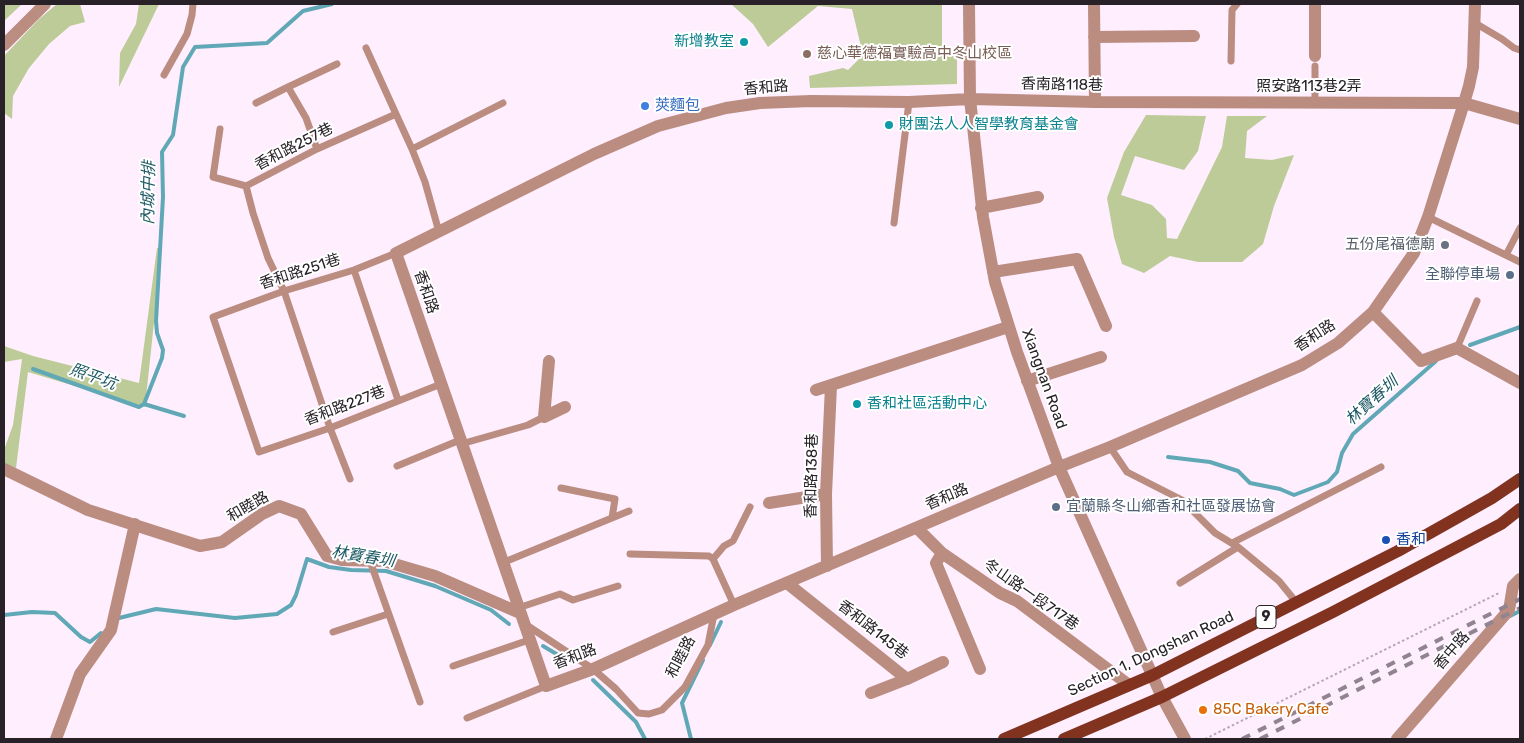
<!DOCTYPE html>
<meta charset="utf-8">
<style>
body{margin:0}
#map{position:relative;width:1524px;height:743px;overflow:hidden;background:#feeefe;font-family:Rubik,sans-serif}
canvas{display:block}
.frame{position:absolute;inset:0;border:5px solid #282228;pointer-events:none}
</style>
<div id="map">
<canvas width="1524" height="743"></canvas>
<div class="frame"></div>
</div>
<script>
const g = document.querySelector('canvas').getContext('2d');
g.lineJoin = 'round';
function fillPath(path, color) {
  g.fillStyle = color;
  g.fill(path, 'evenodd');
}
function toPath(rows) {
  const path = new Path2D();
  for (const r of rows) {
    path.moveTo(r[0], r[1]);
    for (let i = 2; i < r.length; i += 2) path.lineTo(r[i], r[i + 1]);
  }
  return path;
}
function strokePath(path, color, width, dash) {
  g.strokeStyle = color;
  g.lineWidth = width;
  g.lineCap = dash ? 'butt' : 'round';
  g.setLineDash(dash || []);
  g.stroke(path);
}
function label(font, color, halo, rows, align = 'center') {
  g.font = font + ' Rubik,"Noto Sans TC",sans-serif';
  g.lineWidth = 4;
  g.setLineDash([]);
  g.textBaseline = 'middle';
  g.strokeStyle = halo;
  g.fillStyle = color;
  for (const [text, x, y, turn = 0] of rows) {
    g.save();
    g.translate(x, y);
    g.rotate((+turn || 0) * Math.PI / 180);
    g.textAlign = isNaN(turn) ? turn : align;
    if (halo) g.strokeText(text, 0, 0);
    g.fillText(text, 0, 0);
    g.restore();
  }
}
fillPath(toPath([
 [4,4,22,4,4,21],
 [57,4,80,4,85,22,70,26,49,44,29,68,13,96,12,119,4,113,4,56,39,19],
 [139,4,159,4,119,87,120,53,136,24],
 [731,4,942,4,942,48,957,49,957,84,810,88,809,76,843,68,848,70,863,55,852,9,818,6,768,47,753,24],
 [1146,115,1206,116,1198,151,1184,170,1135,156,1121,195,1152,205,1166,219,1167,238,1177,239,1202,188,1222,147,1227,116,1267,116,1247,131,1245,158,1272,160,1294,155,1274,206,1263,244,1242,262,1198,262,1170,256,1144,273,1122,264,1114,237,1107,198,1124,152],
 [162,247,145,407,28,372,16,468,4,463,4,450,13,425,22,359,4,362,4,346,33,356,139,383,157,248]
]), '#bccb97');
strokePath(toPath([
 [1470,345,1520,327],
 [33,369,139,407,144,404],
 [144,404,162,358,163,350,157,333,156,321,163,197,162,152,173,135,183,67,195,47,267,43,303,11,332,4],
 [144,404,184,416],
 [1168,457,1210,462,1238,471,1250,483,1280,489,1294,495,1328,482,1337,472,1342,453,1353,434,1436,361],
 [4,615,32,612,55,613,81,637,90,642,101,633],
 [1510,616,1520,611],
 [119,618,156,609,235,618,277,614,291,605,296,595,307,559,329,567,351,570,386,571,435,586,491,610,509,624],
 [710,645,721,622],
 [543,646,570,662],
 [593,680,636,722,645,739],
 [691,739,682,703,703,660]
]), '#61a8b7', 4);
strokePath(toPath([
 [1205,739,1499,593]
]), '#b4a8b4', 2, [2.5, 2.5]);
strokePath(toPath([
 [1475,23,1502,39,1514,48,1520,50],
 [366,48,396,114],
 [1231,61,1232,10,1237,4],
 [1315,66,1315,103],
 [164,75,187,34,192,15,193,4],
 [256,103,288,87],
 [220,129,213,177,246,186],
 [317,149,306,118,288,87,337,64],
 [412,149,503,103],
 [1428,217,1520,262],
 [894,223,909,102],
 [396,253,354,270,284,291,213,317,259,452,330,428,441,384],
 [1506,255,1520,228],
 [354,270,398,400],
 [1457,348,1477,301],
 [461,444,528,425,544,417],
 [1110,447,1127,472,1182,500,1215,533,1238,547,1279,581,1296,602],
 [397,466,460,440],
 [350,479,330,428,284,291,268,258,253,213,246,186,317,149,396,114,412,149,425,182,439,232],
 [561,488,615,499,612,518],
 [1232,543,1381,467],
 [630,554,709,556,713,559,734,605],
 [713,559,724,546,733,541,750,507],
 [370,561,420,702],
 [502,563,629,511],
 [1180,583,1238,547],
 [518,608,560,594,573,600,618,586],
 [525,624,593,669,616,689,638,713,649,714,662,710,685,687,708,645,714,614],
 [333,632,388,614],
 [453,666,529,640],
 [467,718,546,686]
]), '#bb8c80', 7);
strokePath(toPath([
 [969,4,970,99,983,217,995,282,1017,352,1059,467,1162,697,1185,739],
 [1094,4,1095,102],
 [1475,4,1473,67,1469,86,1464,103,1428,217,1414,253,1373,312,1338,343,1302,365,1110,447,1059,467,734,605,593,669,546,686,396,253,594,154,658,126,726,108,760,103,811,101,909,102,970,99,1095,102,1464,103,1520,119],
 [1094,37,1194,36],
 [4,45,45,4],
 [1315,56,1315,4],
 [981,208,1038,197],
 [993,272,1077,259,1106,326],
 [1373,312,1421,361,1457,348,1520,383],
 [549,361,544,417,565,407],
 [1027,381,1101,357],
 [816,390,1008,327],
 [4,469,88,510,200,546,222,542,262,514,279,506,301,514,327,556,342,560,384,561,435,576,520,613],
 [769,503,826,494],
 [917,528,942,553,1000,593,1017,601,1129,685],
 [942,553,936,563,980,669],
 [827,566,826,494,831,386],
 [787,583,907,679,943,662],
 [871,693,907,679],
 [56,739,80,674,111,630,135,524]
]), '#bb8c80', 12);
strokePath(toPath([
 [1397,739,1509,610,1513,586,1520,579]
]), '#bb8c80', 12);
strokePath(toPath([
 [1004,739,1153,675,1398,551,1492,498,1520,479],
 [1064,739,1162,697,1333,612,1501,524,1520,509]
]), '#823320', 12);
strokePath(toPath([
 [1242,739,1520,599],
 [1260,739,1520,608]
]), '#8f848f', 4, [9, 9]);
for (const [x, y, r, color] of [
 [744,42,5,"#0f9aa8"],
 [807,54,5,"#8d6e63"],
 [645,106,5,"#3f7fe0"],
 [889,125,5,"#0f9aa8"],
 [1445,245,5,"#6b7280"],
 [1510,275,5,"#5c6f8a"],
 [857,404,5,"#0f9aa8"],
 [1056,507,5,"#5c6f8a"],
 [1386,540,5,"#1a4fb4"],
 [1203,710,5,"#e8710a"]
]) {
  const dot = new Path2D();
  dot.arc(x, y, r, 0, 2 * Math.PI);
  g.fillStyle = color;
  g.fill(dot);
  strokePath(dot, '#fff', 2);
}
for (const [x, y, w] of [
 [1266,617,20]
]) {
  const box = new Path2D();
  box.roundRect(x - w / 2, y - 11.5, w, 23, 4);
  g.fillStyle = '#fff';
  g.fill(box);
  strokePath(box, '#282228', 1);
}
label('bold 14px', '#282228', null, [
 ["9",1266,617]
]);
label('15px', '#0d838f', '#fff', [
 ["新增教室",734,42,"right"],
 ["財團法人人智學教育基金會",899,125],
 ["香和社區活動中心",867,404]
], 'left');
label('15px', '#785e54', '#fff', [
 ["慈心華德福實驗高中冬山校區",817,54]
], 'left');
label('15px', '#282228', '#fff', [
 ["香南路118巷",1062,85,1],
 ["照安路113巷2弄",1309,87],
 ["香和路",766,88,-5],
 ["香和路257巷",294,147,-27],
 ["香和路251巷",300,272,-18],
 ["香和路",426,292,71],
 ["香和路",1315,336,-33],
 ["Xiangnan Road",1044,379,70],
 ["香和路227巷",345,406,-21],
 ["香和路138巷",812,476,-89],
 ["香和路",947,497,-23],
 ["和睦路",248,507,-30],
 ["冬山路一段717巷",1031,595,35],
 ["香和路145巷",873,630,38],
 ["香中路",1452,651,-49],
 ["Section 1, Dongshan Road",1151,654,-25],
 ["香和路",575,657,-21],
 ["和睦路",681,657,-62]
]);
label('15px', '#366cbe', '#fff', [
 ["莢麵包",655,106]
], 'left');
label('15px', '#5b616d', '#fff', [
 ["五份尾福德廟",1435,245]
], 'right');
label('15px', '#4e5e75', '#fff', [
 ["全聯停車場",1500,275],
 ["宜蘭縣冬山鄉香和社區發展協會",1066,507,"left"]
], 'right');
label('15px', '#164399', '#fff', [
 ["香和",1396,540]
], 'left');
label('15px', '#c56008', '#fff', [
 ["85C Bakery Cafe",1213,710]
], 'left');
label('italic 16px', '#1d5964', '#fff', [
 ["內城中排",149,193,-89],
 ["照平坑",93,377,20],
 ["林寶春圳",1372,401,-42],
 ["林寶春圳",363,557,9]
]);
</script>
